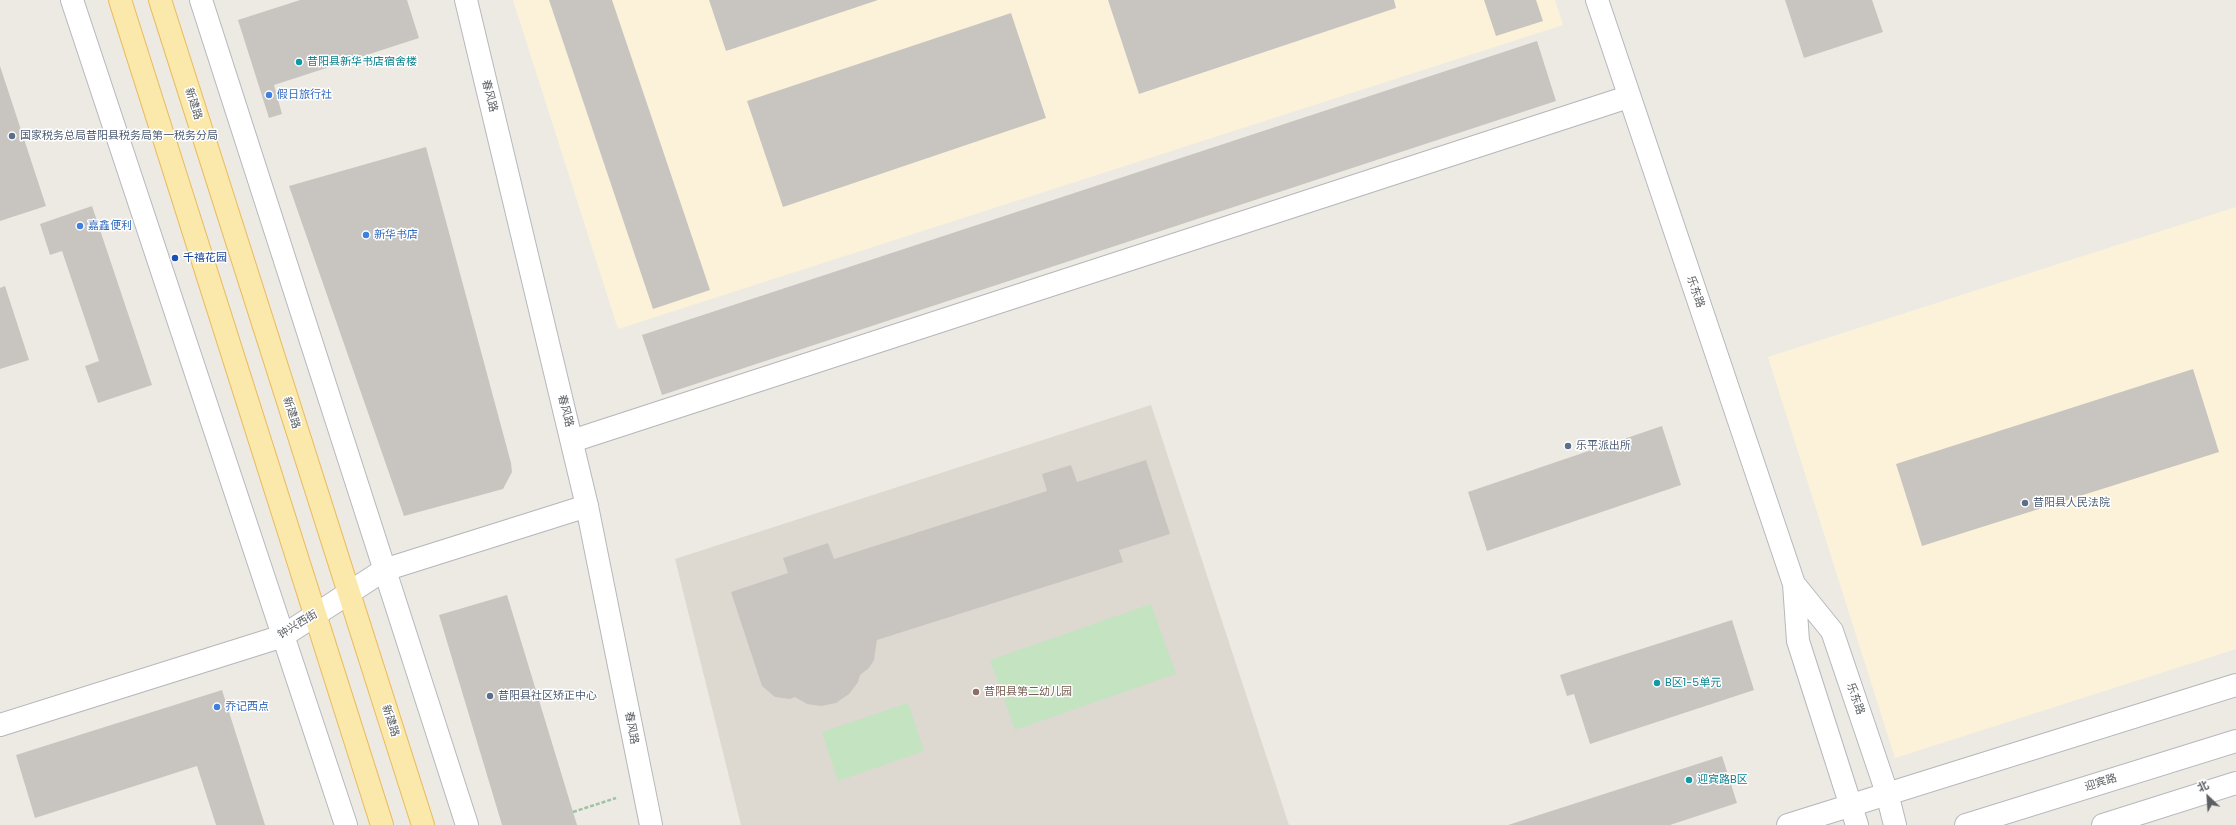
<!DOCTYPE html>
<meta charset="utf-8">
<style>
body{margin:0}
#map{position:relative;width:2236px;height:825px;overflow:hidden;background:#edeae3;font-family:Poppins,"Noto Sans SC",sans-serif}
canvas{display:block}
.north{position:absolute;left:2188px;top:777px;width:40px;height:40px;-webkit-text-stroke:3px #fff;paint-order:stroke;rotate:335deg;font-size:11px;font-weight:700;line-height:16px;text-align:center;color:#5b5f63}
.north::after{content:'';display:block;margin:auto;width:14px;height:18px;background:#5b5f63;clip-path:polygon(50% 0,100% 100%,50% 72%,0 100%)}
</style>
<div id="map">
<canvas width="2236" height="825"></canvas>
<div class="north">北</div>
</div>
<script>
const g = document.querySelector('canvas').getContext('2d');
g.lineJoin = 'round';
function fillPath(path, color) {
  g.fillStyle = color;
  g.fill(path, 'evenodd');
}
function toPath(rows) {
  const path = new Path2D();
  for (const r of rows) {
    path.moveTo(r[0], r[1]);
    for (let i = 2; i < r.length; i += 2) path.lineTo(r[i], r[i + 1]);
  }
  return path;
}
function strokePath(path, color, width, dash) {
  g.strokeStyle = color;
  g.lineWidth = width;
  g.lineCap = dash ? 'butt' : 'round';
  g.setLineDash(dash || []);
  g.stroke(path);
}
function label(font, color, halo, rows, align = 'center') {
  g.font = font + ' Poppins,"Noto Sans SC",sans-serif';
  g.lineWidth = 3;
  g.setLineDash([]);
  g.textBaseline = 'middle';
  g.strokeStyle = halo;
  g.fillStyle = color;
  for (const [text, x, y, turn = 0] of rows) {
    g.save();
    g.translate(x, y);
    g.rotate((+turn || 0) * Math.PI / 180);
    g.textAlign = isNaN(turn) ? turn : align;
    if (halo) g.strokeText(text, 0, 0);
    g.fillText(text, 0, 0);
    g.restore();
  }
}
fillPath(toPath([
 [513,0,1555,0,1563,25,618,329],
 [2236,207,2236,649,1895,758,1768,357]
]), '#fcf2da');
fillPath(toPath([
 [1151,405,1289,825,741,825,675,559]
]), '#ddd9d1');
fillPath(toPath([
 [1151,604,1176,674,1015,730,990,660],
 [908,703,924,751,838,781,822,732]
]), '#c3e3c1');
fillPath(toPath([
 [300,0,407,0,419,38,274,85,282,114,269,118,238,20],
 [549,0,612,0,710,290,653,309],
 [709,0,878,0,726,51],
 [1108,0,1394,0,1396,8,1139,94],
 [1484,0,1536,0,1543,21,1496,36],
 [1785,0,1872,0,1883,32,1804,58],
 [1011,13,1046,118,783,207,747,101],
 [1537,41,1556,101,662,395,642,335],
 [0,66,46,206,0,221],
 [426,147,511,463,512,472,503,489,404,516,289,186],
 [92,206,152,385,98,403,85,366,99,361,90,334,62,251,50,255,40,224],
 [5,286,29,360,0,369,0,288],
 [2193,369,2219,452,1922,546,1896,464],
 [1662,426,1681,485,1487,551,1468,492],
 [1146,460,1170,534,1119,550,1123,562,877,640,874,660,869,668,860,675,858,682,849,694,836,703,821,706,807,704,795,697,790,699,775,697,762,686,731,592,788,573,783,558,828,543,834,559,1047,491,1042,474,1071,465,1077,482],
 [507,595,573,812,577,825,502,825,439,615],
 [1732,620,1754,690,1590,744,1574,694,1567,696,1560,675],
 [222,690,265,825,216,825,197,766,35,818,16,755],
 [1722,756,1737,803,1670,825,1508,825]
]), '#c8c5c0');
const minor = toPath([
 [572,441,1628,97]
]);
const tertiary = toPath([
 [0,725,283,636,384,570,587,506,651,825],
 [1788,825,2236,685]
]);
const secondary = toPath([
 [72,0,346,825],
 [201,0,467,825],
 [466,0,587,506],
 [1597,0,1794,584,1798,641,1857,825],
 [1794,584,1832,631,1887,793,1895,825],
 [1966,825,2236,741],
 [2103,825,2236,783]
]);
const primary = toPath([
 [120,0,382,825],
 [160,0,423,825]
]);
strokePath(minor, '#b4b6ba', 24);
strokePath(tertiary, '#b4b6ba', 24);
strokePath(secondary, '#b5b8bd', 24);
strokePath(primary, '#e9bc60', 24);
strokePath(toPath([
 [573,812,616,798]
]), '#9bc4a4', 2.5, [4, 2]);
strokePath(minor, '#fff', 22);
strokePath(tertiary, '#fff', 22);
strokePath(secondary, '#fff', 22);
strokePath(primary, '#fae9ab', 22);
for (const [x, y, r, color] of [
 [299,62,4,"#0f9aa8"],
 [269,95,4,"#3f7fe0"],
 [12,136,4,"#5c6f8a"],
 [80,226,4,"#3f7fe0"],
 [366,235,4,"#3f7fe0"],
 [175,258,4,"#1a4fb4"],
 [1568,446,4,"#5c6f8a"],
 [2025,503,4,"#5c6f8a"],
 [1657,683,4,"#0f9aa8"],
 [976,692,4,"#8d6e63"],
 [490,696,4,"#5c6f8a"],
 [217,707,4,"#3f7fe0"],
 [1689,780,4,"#0f9aa8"]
]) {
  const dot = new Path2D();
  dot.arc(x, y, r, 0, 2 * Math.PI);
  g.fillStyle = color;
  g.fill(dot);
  strokePath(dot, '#fff', 1.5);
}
label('11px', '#0d838f', '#fff', [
 ["昔阳县新华书店宿舍楼",307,62],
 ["B区1-5单元",1665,683],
 ["迎宾路B区",1697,780]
], 'left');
label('11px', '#366cbe', '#fff', [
 ["假日旅行社",277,95],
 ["嘉鑫便利",88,226],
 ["新华书店",374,235],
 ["乔记西点",225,707]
], 'left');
label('11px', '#5b5f63', '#fff', [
 ["春风路",489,96,76],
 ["新建路",193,104,72],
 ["乐东路",1695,292,71],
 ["春风路",565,411,76],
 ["新建路",291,413,72],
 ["钟兴西街",298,625,-31],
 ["乐东路",1855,699,71],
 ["新建路",390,721,72],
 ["春风路",631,728,79],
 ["迎宾路",2101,783,-17]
]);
label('11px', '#4e5e75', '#fff', [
 ["国家税务总局昔阳县税务局第一税务分局",20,136],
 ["乐平派出所",1576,446],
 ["昔阳县人民法院",2033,503],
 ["昔阳县社区矫正中心",498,696]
], 'left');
label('11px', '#164399', '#fff', [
 ["千禧花园",183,258]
], 'left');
label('11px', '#785e54', '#fff', [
 ["昔阳县第二幼儿园",984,692]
], 'left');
</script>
